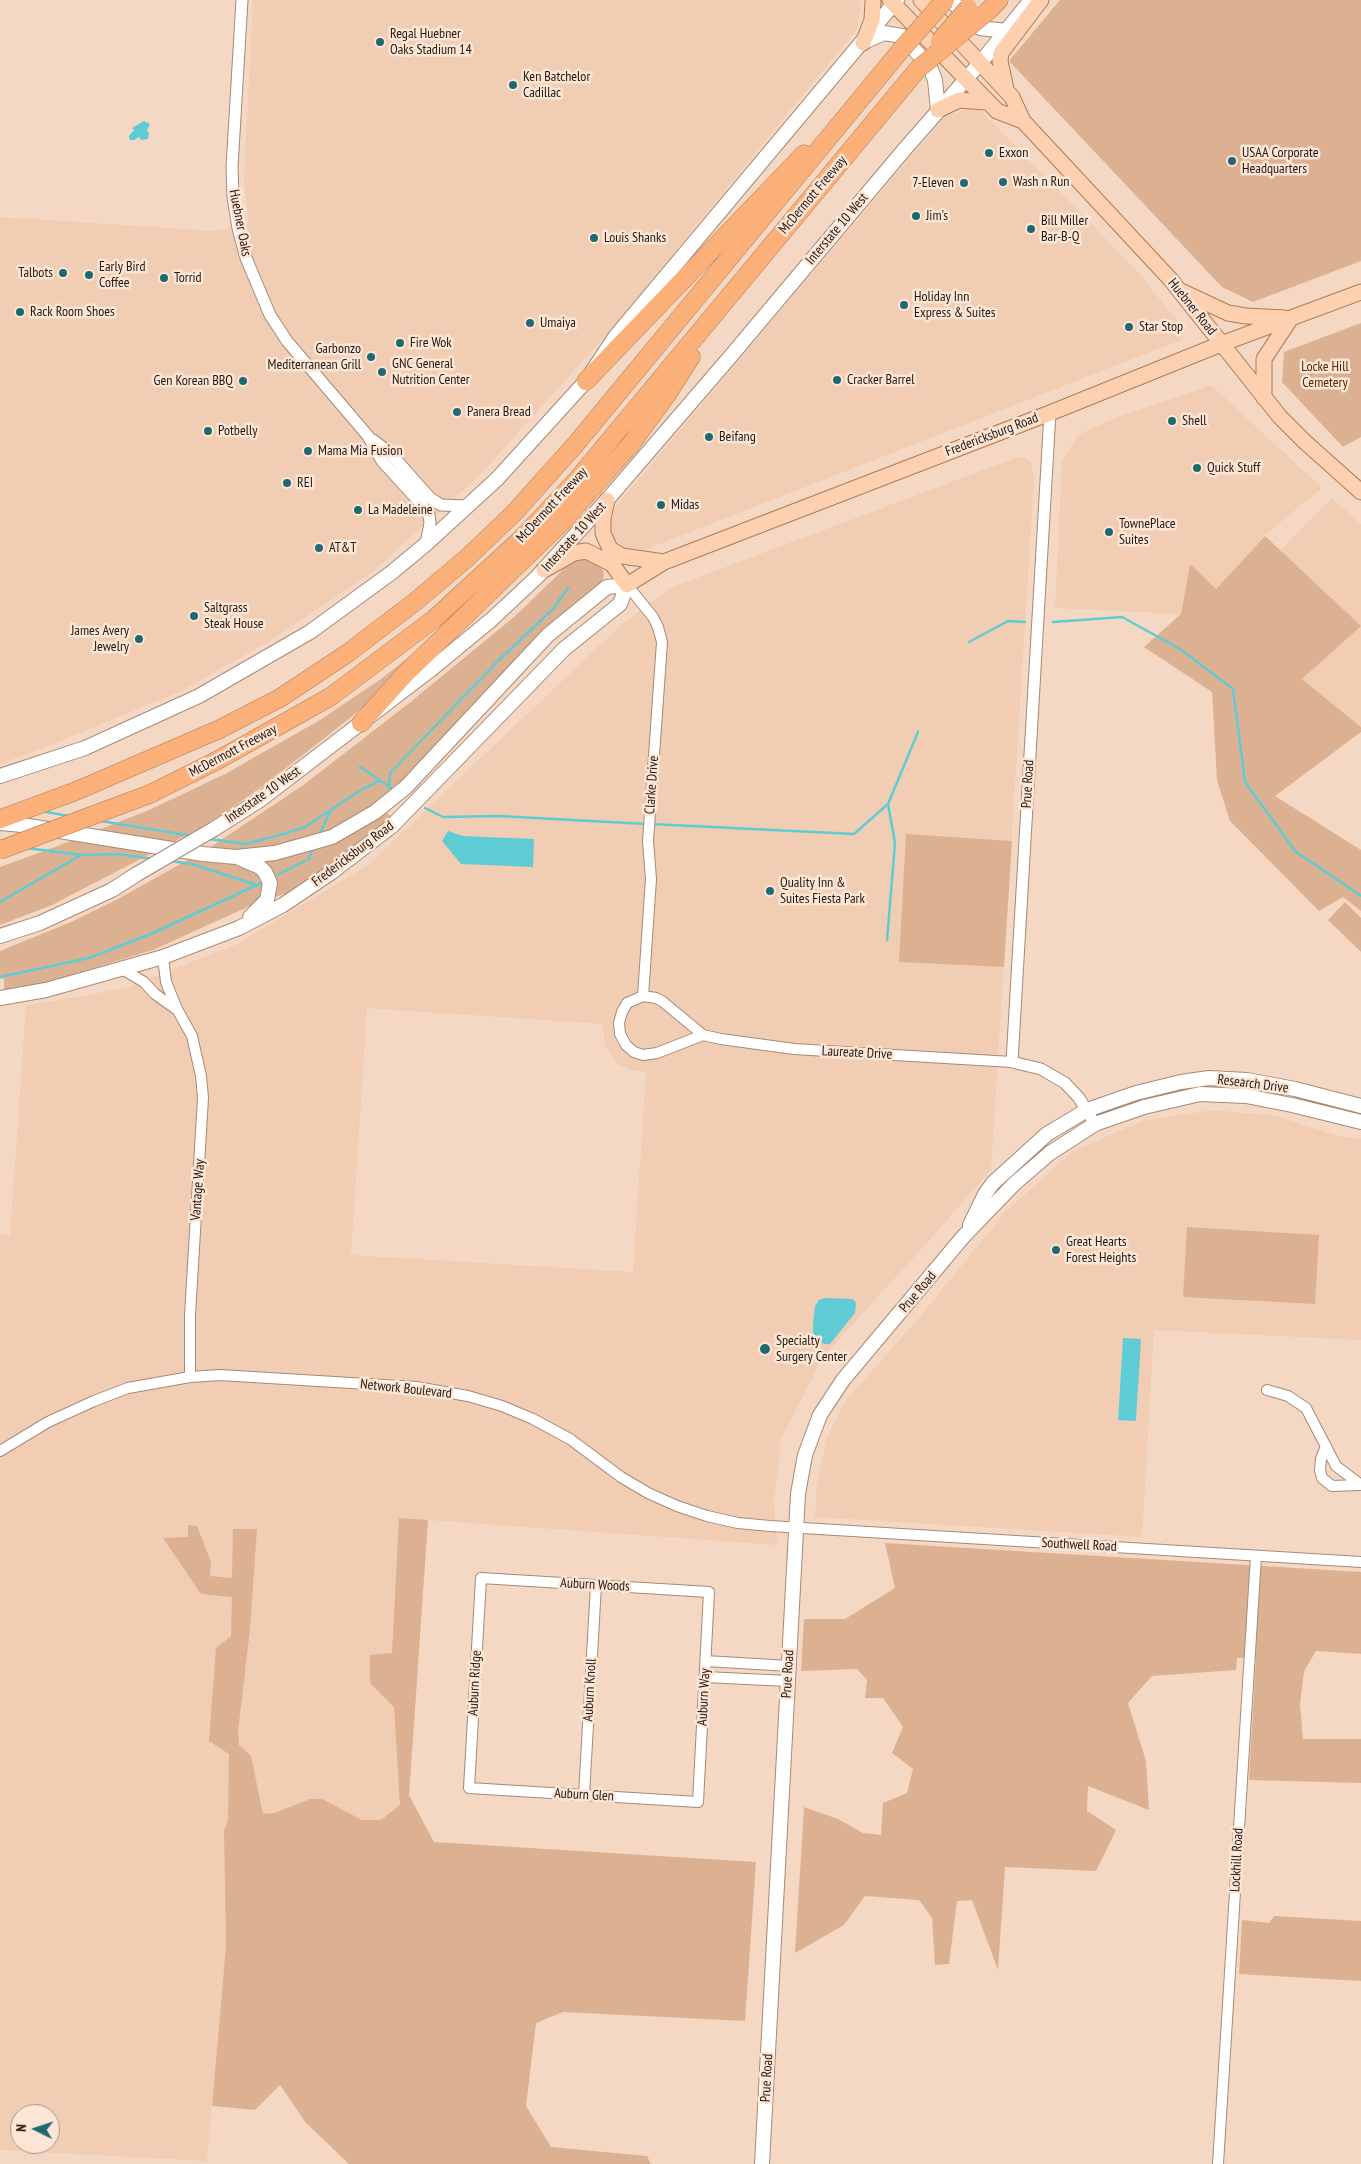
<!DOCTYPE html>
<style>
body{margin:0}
#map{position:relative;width:1361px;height:2164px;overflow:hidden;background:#f5d8c3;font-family:"PT Sans Narrow",sans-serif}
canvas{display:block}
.north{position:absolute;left:10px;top:2104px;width:50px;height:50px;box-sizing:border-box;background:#fee6d6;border:1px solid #a69487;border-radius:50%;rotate:274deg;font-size:14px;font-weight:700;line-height:20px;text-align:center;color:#221811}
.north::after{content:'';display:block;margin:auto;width:18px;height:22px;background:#1e6a70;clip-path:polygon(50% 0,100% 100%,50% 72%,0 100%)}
</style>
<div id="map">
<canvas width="1361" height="2164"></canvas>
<div class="north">N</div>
</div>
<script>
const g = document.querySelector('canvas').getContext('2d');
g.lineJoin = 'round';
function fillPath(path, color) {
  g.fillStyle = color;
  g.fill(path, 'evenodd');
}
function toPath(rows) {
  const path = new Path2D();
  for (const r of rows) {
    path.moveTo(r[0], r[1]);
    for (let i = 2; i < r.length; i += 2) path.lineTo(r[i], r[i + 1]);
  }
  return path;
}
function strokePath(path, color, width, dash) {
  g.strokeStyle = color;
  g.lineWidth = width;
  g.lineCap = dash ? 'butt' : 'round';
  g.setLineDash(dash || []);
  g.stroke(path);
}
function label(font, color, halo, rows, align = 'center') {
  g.font = font + ' "PT Sans Narrow",sans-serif';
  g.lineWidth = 5;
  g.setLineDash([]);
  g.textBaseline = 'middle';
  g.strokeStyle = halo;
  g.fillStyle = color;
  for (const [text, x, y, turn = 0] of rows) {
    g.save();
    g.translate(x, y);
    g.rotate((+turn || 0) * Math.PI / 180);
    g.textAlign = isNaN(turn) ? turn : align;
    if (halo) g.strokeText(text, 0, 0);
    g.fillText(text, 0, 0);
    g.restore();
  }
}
fillPath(toPath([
 [253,0,859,0,861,5,857,29,607,334,479,476,371,573,270,641,181,691,51,745,0,764,0,217,215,231,249,225,244,179],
 [966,109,978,110,984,114,1137,271,1184,329,1181,340,644,550,629,551,618,547,612,538,609,527,610,518,616,506,945,116],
 [1211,385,1322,488,1265,535,1216,589,1190,564,1181,614,1055,608,1062,461,1078,435,1115,418],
 [1024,457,1031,463,1034,479,991,1170,925,1245,823,1357,781,1439,774,1500,777,1545,428,1520,406,1840,224,1832,226,1946,207,2161,0,2150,0,1235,10,1235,26,1006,126,988,237,944,368,865,621,625,670,588,1015,458],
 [367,1008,603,1024,605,1045,616,1063,633,1071,646,1072,633,1272,351,1255],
 [20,2114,50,2114,50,2144,20,2144],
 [1332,498,1361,524,1361,727,1302,679,1360,626,1280,551],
 [1213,1110,1277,1116,1335,1135,1361,1139,1361,1340,1154,1330,1142,1537,815,1517,817,1483,827,1438,845,1401,919,1318,1006,1211,1072,1152,1142,1121]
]), '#f1cdb4');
fillPath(toPath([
 [1060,0,1361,0,1361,261,1253,302,1222,287,1009,61],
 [1361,323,1361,437,1343,447,1282,382,1284,352],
 [1265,536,1361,626,1302,679,1361,727,1361,732,1275,796,1361,850,1361,911,1343,897,1319,911,1230,821,1217,780,1212,692,1144,647,1181,614,1190,564,1216,589],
 [587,556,602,567,604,575,602,583,551,625,441,742,380,804,391,817,357,845,287,893,254,904,153,950,41,984,4,990,4,978,0,979,0,951,71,922,118,899,209,848,302,786,408,704,514,617,567,566,578,557],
 [419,649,369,703,262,787,206,825,52,905,0,925,0,867,55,847,149,810,225,774,320,720,381,679],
 [906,834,1012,841,1004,967,899,962],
 [1345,902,1361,918,1361,952,1328,920],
 [1187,1227,1319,1235,1315,1304,1183,1297],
 [399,1518,428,1520,409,1795,434,1842,756,1862,745,2021,563,2012,536,2023,526,2106,551,2147,647,2156,651,2164,349,2164,306,2123,280,2085,255,2110,212,2106,226,1946,224,1831,228,1820,229,1754,209,1741,216,1648,231,1636,232,1597,201,1594,163,1538,188,1537,188,1525,197,1526,211,1562,210,1576,232,1578,233,1529,257,1529,250,1629,238,1732,239,1745,251,1756,263,1814,275,1813,310,1799,322,1799,362,1820,381,1820,400,1805,394,1707,370,1683,370,1655,392,1653],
 [885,1543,1361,1572,1361,1654,1316,1651,1304,1671,1300,1705,1303,1739,1361,1739,1361,1783,1249,1780,1256,1658,1237,1658,1236,1670,1152,1676,1128,1703,1146,1761,1149,1810,1088,1786,1087,1811,1116,1830,1096,1871,1005,1867,998,1970,972,1900,957,1901,949,1964,935,1965,932,1918,919,1900,865,1896,844,1925,795,1953,804,1807,838,1819,863,1833,881,1835,883,1803,907,1793,913,1769,892,1753,903,1727,883,1698,865,1698,867,1680,857,1669,801,1671,804,1619,845,1619,895,1588],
 [1274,1916,1361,1921,1361,1981,1239,1974,1242,1920,1269,1923]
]), '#dcb192');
fillPath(toPath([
 [144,121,150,124,147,130,149,133,148,139,141,140,139,137,134,140,130,140,129,136,134,130,132,128],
 [448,831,463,836,534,839,533,867,461,864,442,841],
 [825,1298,853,1299,856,1303,855,1313,830,1344,824,1344,813,1337,813,1324,815,1306,819,1300],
 [1123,1338,1141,1339,1136,1421,1118,1420]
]), '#5fccd5');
strokePath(toPath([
 [1053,622,1122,617,1180,649,1233,689,1245,782,1295,851,1361,896],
 [969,642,1008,621,1025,622],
 [360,767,391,788],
 [389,787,390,773,498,661,553,609,568,588],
 [425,808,443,817,499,816,646,824],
 [46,812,69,816],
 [101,821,192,836],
 [651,824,854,834,888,804,918,732],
 [321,831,331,810],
 [210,839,245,844,283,834,305,827,359,791,379,781],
 [26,848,82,855,117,854,153,859],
 [170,861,192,864,257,885,262,883],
 [277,875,309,859,312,851],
 [0,902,81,855],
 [887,940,895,843,888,804],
 [0,977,89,958,153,933,257,885]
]), '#5fccd5', 2.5);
const minor = toPath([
 [627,585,653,617,658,627,662,642,648,841,651,879,643,996],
 [163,957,166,982,177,1009,192,1036,201,1076,203,1098,190,1315,190,1377],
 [122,969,144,982,155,994,176,1009],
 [703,1035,657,1053,643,1055,634,1052,626,1045,620,1034,619,1023,622,1012,627,1003,643,996,656,998,662,1001,703,1035,721,1039,794,1049,1012,1062],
 [1267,1390,1288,1396,1306,1408,1336,1466,1361,1485],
 [1326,1446,1321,1459,1320,1470,1322,1478,1332,1486,1359,1485],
 [0,1451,48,1422,94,1401,128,1388,190,1377,220,1375,416,1387,468,1396,502,1406,533,1419,570,1439,621,1477,648,1493,677,1506,707,1516,738,1523,770,1526,1361,1562],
 [481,1578,709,1592,698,1802,469,1788,481,1578],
 [706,1661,789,1666],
 [705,1677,788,1681],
 [584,1795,596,1585],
 [1218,2164,1256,1556]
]);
const tertiary = toPath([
 [242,0,232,167,233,197,238,228,246,258,270,315,287,341,368,436,382,461,422,505,429,515,430,523,426,544],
 [1050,413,1012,1062,1041,1069,1065,1083,1079,1098,1095,1124],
 [373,440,391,454,430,498,441,505,468,506]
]);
const secondary = toPath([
 [950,0,980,28,1006,31],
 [866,41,884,33,902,36,930,67,935,80,938,110],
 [0,776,85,748,199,696,310,632,391,573,426,544,497,479,586,381,615,337,897,0],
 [0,823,22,825,203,854,236,857,275,853,332,837,375,812,406,787,548,635,607,587,627,585,620,604,564,649,392,826,332,872,283,905,239,928,163,957,46,990,0,998],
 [214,829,260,800,429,671,491,620,537,577,607,500,730,357,904,150,981,62,1031,0],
 [239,858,260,867,265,872,270,883,267,900,250,917],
 [0,936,40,923,112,890,137,874],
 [970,1225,985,1194,993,1183,1047,1134,1087,1110,1136,1093,1181,1082,1209,1078,1247,1080,1295,1089,1361,1106],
 [762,2164,798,1494,805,1455,820,1415,843,1380,963,1237,1014,1184,1050,1153,1095,1124,1144,1107,1200,1094,1246,1096,1292,1105,1361,1122]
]);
const primary = toPath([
 [890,0,997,111,1023,121],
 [921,0,1012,97,1023,121,1171,280,1280,417,1305,442,1361,492],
 [863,43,872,20,873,0],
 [1006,89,1000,61,1001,53,1041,0],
 [938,110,959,100,986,102],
 [1183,292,1228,313,1246,316,1284,318],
 [1264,398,1264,359,1291,318],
 [607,500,603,518,603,533,610,549,612,564,627,585,664,562,682,555,1050,413,1221,344,1361,292],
 [610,549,622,556,664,562],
 [544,570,574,553,586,551,612,564]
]);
const motorway = toPath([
 [988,11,999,0],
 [586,381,804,154],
 [361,723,405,674,562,522,631,444,666,396,691,357],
 [150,794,218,760,330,697,434,619,521,539,575,482,918,69],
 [0,819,76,791,220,729,280,698,348,653,416,601,467,558,514,513,575,445,901,50]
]);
strokePath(minor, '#a58a77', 12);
strokePath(tertiary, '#a58a77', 13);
strokePath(secondary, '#a58a77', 16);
strokePath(primary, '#af7b55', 17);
strokePath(motorway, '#af7b55', 19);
strokePath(minor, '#fff', 10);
strokePath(tertiary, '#fff', 11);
strokePath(secondary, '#fff', 14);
strokePath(primary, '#fdd0af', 15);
strokePath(motorway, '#fbb079', 18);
const secondaryBridge = toPath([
 [137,874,214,829]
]);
const motorwayBridge = toPath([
 [940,41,968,8],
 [901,50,945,0],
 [918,69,988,11],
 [0,850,150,794]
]);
strokePath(secondaryBridge, '#a58a77', 16, []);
strokePath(motorwayBridge, '#af7b55', 19, []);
strokePath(secondaryBridge, '#fff', 14);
strokePath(motorwayBridge, '#fbb079', 18);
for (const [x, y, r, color] of [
 [380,42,5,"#1e6a70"],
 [513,85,5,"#1e6a70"],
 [989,153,5,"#1e6a70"],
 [1232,161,5,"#1e6a70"],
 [1003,182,5,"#1e6a70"],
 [964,183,5,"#1e6a70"],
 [916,216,5,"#1e6a70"],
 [1031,229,5,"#1e6a70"],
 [594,238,5,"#1e6a70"],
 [63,273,5,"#1e6a70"],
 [89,275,5,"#1e6a70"],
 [164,278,5,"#1e6a70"],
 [904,305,5,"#1e6a70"],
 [20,312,5,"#1e6a70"],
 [530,323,5,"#1e6a70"],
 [1129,327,5,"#1e6a70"],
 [400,343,5,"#1e6a70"],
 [371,357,5,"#1e6a70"],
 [382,372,5,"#1e6a70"],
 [837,380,5,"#1e6a70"],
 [243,381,5,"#1e6a70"],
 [457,412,5,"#1e6a70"],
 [1172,421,5,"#1e6a70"],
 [208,431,5,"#1e6a70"],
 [709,437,5,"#1e6a70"],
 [308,451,5,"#1e6a70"],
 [1197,468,5,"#1e6a70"],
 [287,483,5,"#1e6a70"],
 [661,505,5,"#1e6a70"],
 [358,510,5,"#1e6a70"],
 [1109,532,5,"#1e6a70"],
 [319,548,5,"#1e6a70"],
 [194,616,5,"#1e6a70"],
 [139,639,5,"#1e6a70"],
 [770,891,5,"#1e6a70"],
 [1056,1250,5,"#1e6a70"],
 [765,1349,6,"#1e6a70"]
]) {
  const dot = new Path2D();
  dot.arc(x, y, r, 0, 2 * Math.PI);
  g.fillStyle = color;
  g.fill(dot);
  strokePath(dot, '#fee6d6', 2);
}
label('14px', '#221811', '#fee6d6', [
 ["Regal Huebner",390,34],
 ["Oaks Stadium 14",390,50],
 ["Ken Batchelor",523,77],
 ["Cadillac",523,93],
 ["Exxon",999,153],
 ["USAA Corporate",1242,153],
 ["Headquarters",1242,169],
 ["Wash n Run",1013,182],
 ["7-Eleven",954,183,"right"],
 ["Jim's",926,216],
 ["Bill Miller",1041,221],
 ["Bar-B-Q",1041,237],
 ["Louis Shanks",604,238],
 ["Early Bird",99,267],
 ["Coffee",99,283],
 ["Talbots",53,273,"right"],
 ["Torrid",174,278],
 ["Holiday Inn",914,297],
 ["Express & Suites",914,313],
 ["Rack Room Shoes",30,312],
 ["Umaiya",540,323],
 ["Star Stop",1139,327],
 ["Fire Wok",410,343],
 ["Garbonzo",361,349,"right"],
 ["Mediterranean Grill",361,365,"right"],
 ["GNC General",392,364],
 ["Nutrition Center",392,380],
 ["Cracker Barrel",847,380],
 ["Gen Korean BBQ",233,381,"right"],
 ["Panera Bread",467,412],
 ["Shell",1182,421],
 ["Potbelly",218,431],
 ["Beifang",719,437],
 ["Mama Mia Fusion",318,451],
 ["Quick Stuff",1207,468],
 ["REI",297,483],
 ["Midas",671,505],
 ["La Madeleine",368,510],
 ["TownePlace",1119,524],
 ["Suites",1119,540],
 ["AT&T",329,548],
 ["Saltgrass",204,608],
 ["Steak House",204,624],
 ["James Avery",129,631,"right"],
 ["Jewelry",129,647,"right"],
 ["Quality Inn &",780,883],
 ["Suites Fiesta Park",780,899],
 ["Great Hearts",1066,1242],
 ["Forest Heights",1066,1258],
 ["Specialty",776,1341],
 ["Surgery Center",776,1357]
], 'left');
label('14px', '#221811', '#fee6d6', [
 ["McDermott Freeway",813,195,-50],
 ["Huebner Oaks",240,223,79],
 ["Interstate 10 West",837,229,-50],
 ["Huebner Road",1192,307,51],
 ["Fredericksburg Road",992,435,-21],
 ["McDermott Freeway",552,505,-47],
 ["Interstate 10 West",574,537,-48],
 ["McDermott Freeway",233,751,-28],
 ["Prue Road",1028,784,-87],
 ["Clarke Drive",652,785,-86],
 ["Interstate 10 West",263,795,-35],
 ["Fredericksburg Road",353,854,-37],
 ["Laureate Drive",857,1053,3],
 ["Research Drive",1253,1084,7],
 ["Vantage Way",198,1190,-86],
 ["Prue Road",918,1292,-50],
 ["Network Boulevard",406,1389,6],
 ["Southwell Road",1079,1545,3],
 ["Auburn Woods",595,1585,3],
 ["Prue Road",788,1674,-87],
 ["Auburn Ridge",475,1683,-87],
 ["Auburn Knoll",590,1690,-87],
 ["Auburn Way",704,1697,-87],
 ["Auburn Glen",584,1795,3],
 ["Lockhill Road",1237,1860,-87],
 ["Prue Road",767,2078,-87]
]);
label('14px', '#532a03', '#fee6d6', [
 ["Locke Hill",1325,367],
 ["Cemetery",1325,383]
]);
</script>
